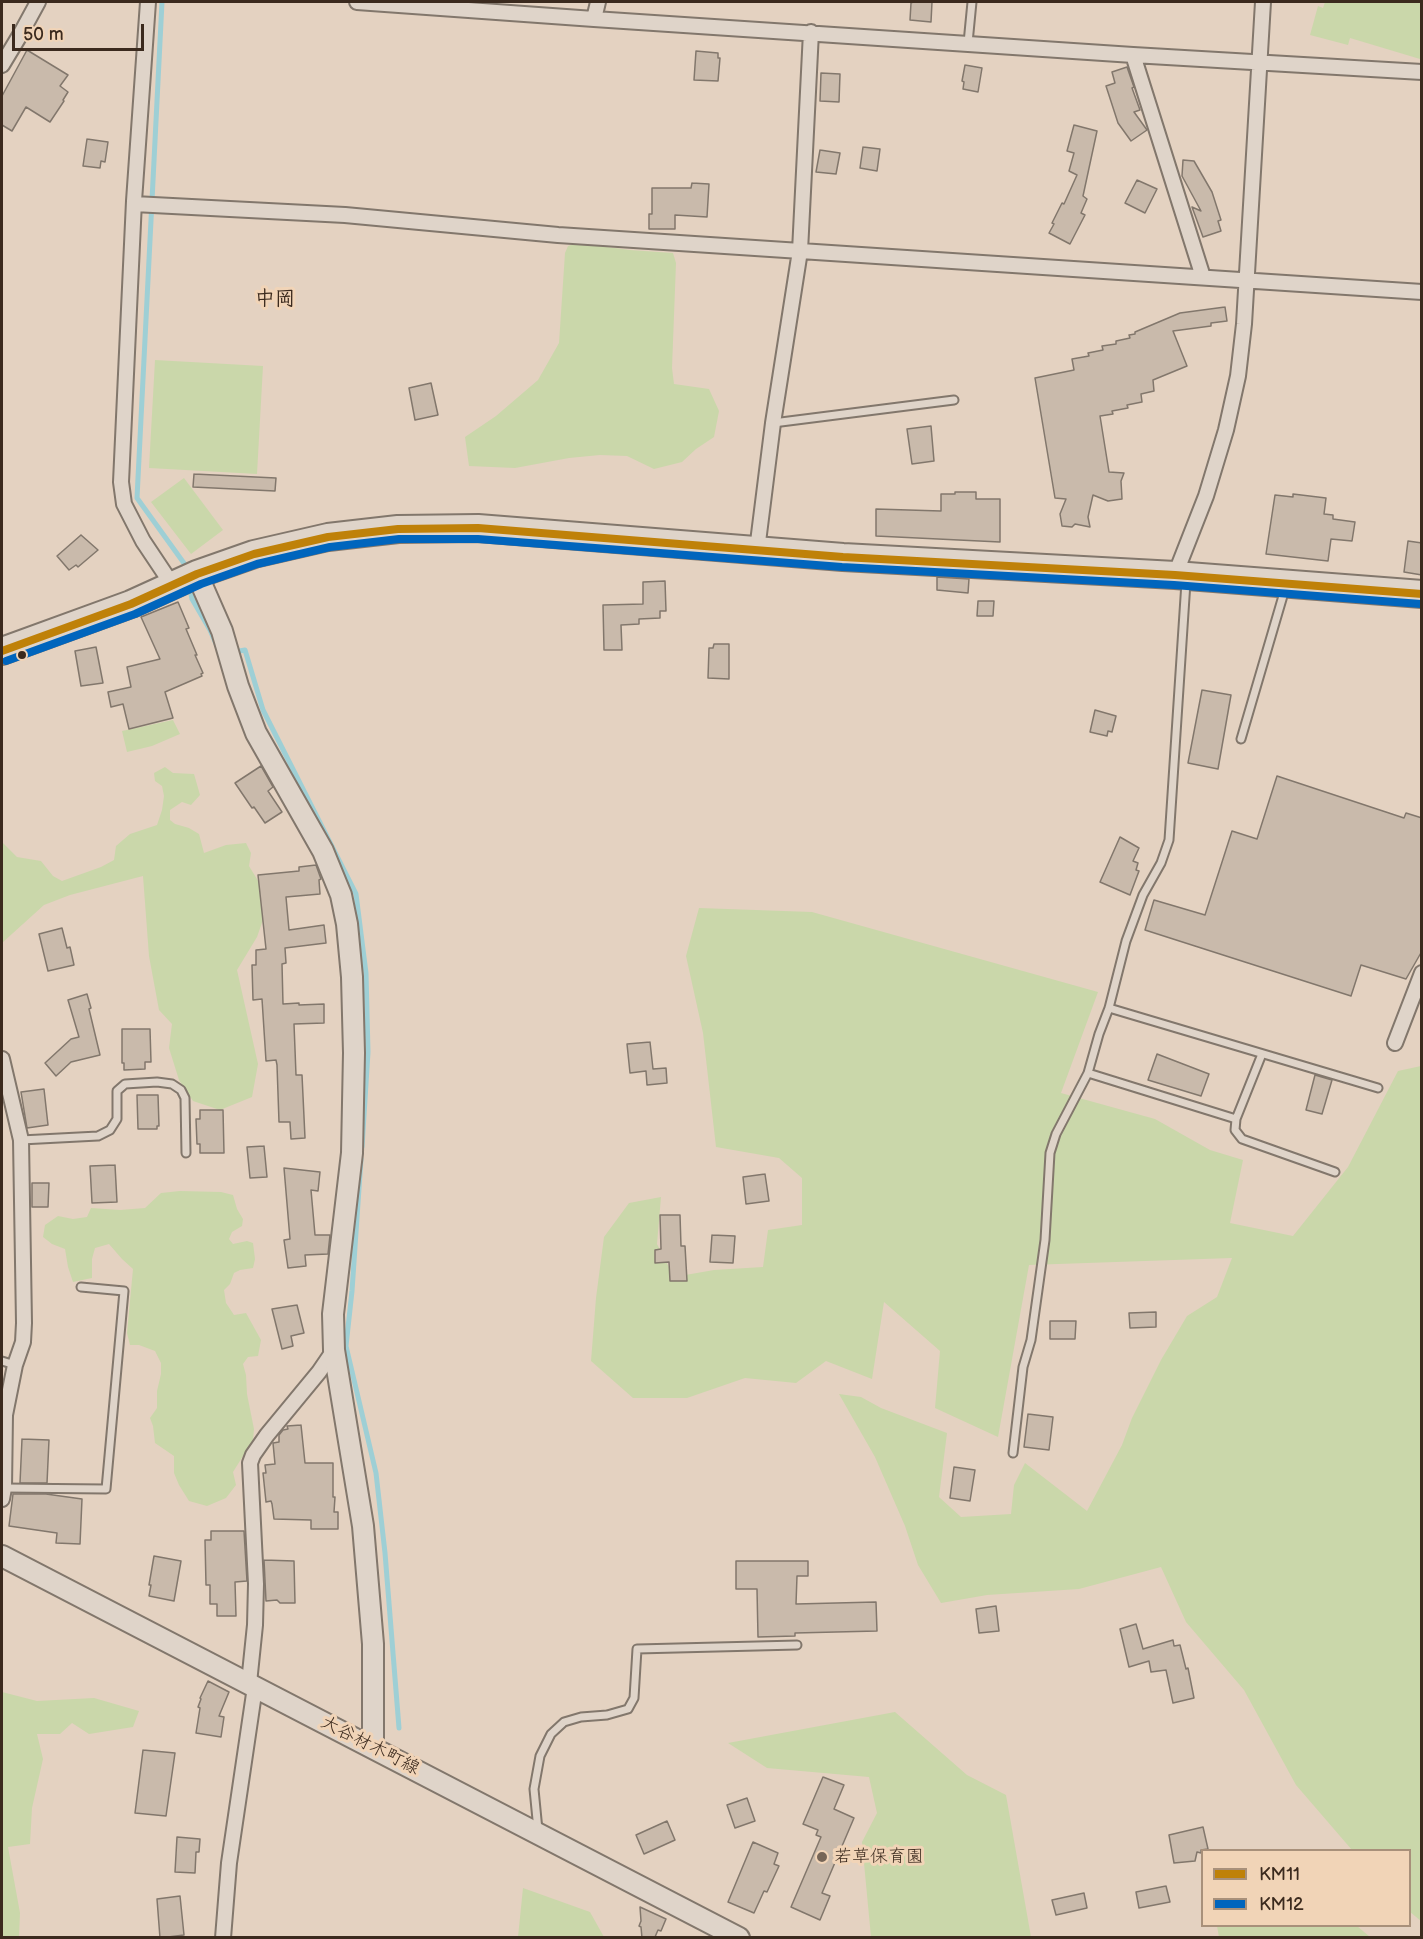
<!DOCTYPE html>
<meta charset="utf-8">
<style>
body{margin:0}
#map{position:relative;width:1423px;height:1939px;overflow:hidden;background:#e4d2c1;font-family:"Balsamiq Sans",sans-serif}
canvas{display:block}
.frame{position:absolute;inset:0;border:3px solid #3b2a1e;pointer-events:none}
.legend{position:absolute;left:1201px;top:1849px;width:210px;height:78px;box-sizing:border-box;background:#f1d4b7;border:2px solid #a8907a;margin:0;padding:8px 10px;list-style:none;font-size:18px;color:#3b2a1e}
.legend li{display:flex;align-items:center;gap:12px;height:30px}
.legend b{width:30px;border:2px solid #a8907a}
.scale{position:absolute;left:12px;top:24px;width:132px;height:27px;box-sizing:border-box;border:3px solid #3b2a1e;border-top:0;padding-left:8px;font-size:18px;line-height:21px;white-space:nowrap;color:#3b2a1e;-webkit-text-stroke:4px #f1d4b7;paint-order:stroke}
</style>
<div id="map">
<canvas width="1423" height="1939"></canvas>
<div class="frame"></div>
<ul class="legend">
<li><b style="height:8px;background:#bf8109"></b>KM11</li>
<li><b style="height:8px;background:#0065bd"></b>KM12</li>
</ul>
<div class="scale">50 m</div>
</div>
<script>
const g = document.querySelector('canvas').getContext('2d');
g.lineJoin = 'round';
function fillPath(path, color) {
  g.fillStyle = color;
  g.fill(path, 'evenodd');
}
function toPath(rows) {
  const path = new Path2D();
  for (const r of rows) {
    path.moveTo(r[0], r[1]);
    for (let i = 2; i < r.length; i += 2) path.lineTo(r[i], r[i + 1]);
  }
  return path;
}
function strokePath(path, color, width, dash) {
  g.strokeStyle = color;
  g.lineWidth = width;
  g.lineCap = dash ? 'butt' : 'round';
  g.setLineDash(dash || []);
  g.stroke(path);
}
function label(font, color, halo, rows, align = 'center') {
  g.font = font + ' "Balsamiq Sans","Klee One",sans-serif';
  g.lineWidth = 6;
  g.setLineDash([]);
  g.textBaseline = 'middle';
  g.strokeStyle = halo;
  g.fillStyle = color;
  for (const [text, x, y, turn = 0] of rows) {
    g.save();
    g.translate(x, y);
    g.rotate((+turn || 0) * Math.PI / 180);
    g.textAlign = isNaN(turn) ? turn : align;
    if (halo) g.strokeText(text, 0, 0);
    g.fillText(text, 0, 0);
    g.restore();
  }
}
fillPath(toPath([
 [1325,2,1421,2,1420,59,1350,38,1348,45,1310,35,1318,6,1323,8],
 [577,243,630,250,673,253,676,263,672,368,674,384,709,389,719,411,714,437,696,449,682,462,654,469,627,456,600,455,569,458,515,468,469,466,465,437,496,416,538,380,559,343,565,253,568,246],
 [155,360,263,366,257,474,149,468],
 [184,478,223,530,191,554,151,502],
 [173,720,180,734,152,746,127,752,122,731],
 [165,767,173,773,194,774,200,795,191,805,182,802,170,810,170,820,175,824,189,828,199,834,204,853,226,845,246,843,251,853,249,866,260,884,266,911,257,937,237,970,258,1064,252,1097,220,1110,193,1101,179,1080,169,1048,172,1024,159,1010,149,956,143,876,70,895,44,905,2,943,2,842,17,857,41,861,53,876,62,881,101,867,114,860,116,846,130,834,157,825,162,810,164,796,162,786,155,781,154,773],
 [699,908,812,912,1098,992,1061,1093,1155,1119,1210,1150,1243,1160,1230,1223,1293,1236,1348,1167,1398,1071,1421,1066,1421,1921,1410,1912,1410,1850,1352,1850,1296,1785,1244,1690,1186,1622,1161,1567,1079,1589,987,1595,941,1603,918,1565,905,1526,875,1457,839,1394,861,1397,881,1408,947,1433,939,1497,961,1517,1011,1514,1014,1485,1025,1463,1087,1511,1122,1445,1132,1418,1161,1360,1187,1316,1217,1297,1232,1258,1029,1265,998,1437,935,1408,940,1351,884,1302,872,1379,826,1361,796,1383,745,1378,687,1398,633,1398,591,1361,596,1298,604,1237,629,1203,661,1197,657,1244,674,1277,714,1270,763,1267,768,1230,802,1225,802,1178,779,1158,716,1147,703,1033,686,956],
 [180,1191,221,1192,233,1195,237,1209,243,1219,242,1226,232,1232,229,1239,233,1244,247,1241,253,1243,255,1259,253,1268,240,1270,234,1273,230,1284,224,1290,226,1303,234,1315,246,1313,261,1340,258,1356,248,1357,243,1364,246,1375,247,1394,254,1429,253,1440,233,1472,236,1485,226,1498,207,1506,189,1501,179,1485,174,1473,174,1456,155,1443,153,1426,150,1418,157,1408,157,1391,161,1374,161,1363,155,1351,139,1345,130,1345,127,1333,133,1269,122,1259,109,1244,95,1248,92,1259,92,1278,73,1282,68,1267,65,1249,52,1244,43,1237,45,1225,58,1216,73,1219,87,1217,91,1208,120,1210,145,1208,161,1193],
 [2,1692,37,1701,94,1698,139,1711,133,1727,89,1734,72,1723,60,1734,37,1734,43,1759,32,1808,30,1844,8,1847,20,1913,19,1937,2,1937],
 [895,1712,967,1775,1006,1795,1031,1937,871,1937,862,1842,877,1813,869,1777,767,1768,728,1743],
 [523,1888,590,1912,604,1937,518,1937],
 [1217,1926,1357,1926,1370,1937,1219,1937]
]), '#cad7aa');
strokePath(toPath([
 [162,2,137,498,186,566,187,572],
 [189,584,192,599,210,630,217,646],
 [234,652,245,650,263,710,356,894,366,973,368,1052,362,1147],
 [361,1159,352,1291,346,1346,376,1473,385,1553,399,1728]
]), '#9ecfd5', 5);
const building = toPath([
 [913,2,932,2,931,22,910,20,911,3,913,2],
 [27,50,68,75,60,86,68,92,63,100,64,101,50,122,26,107,12,131,2,125,2,96,27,50],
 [696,51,718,53,718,58,720,58,718,81,694,80,696,51],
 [965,65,982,68,978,92,963,89,964,82,962,81,965,65],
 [1127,67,1134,87,1132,88,1140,110,1134,112,1147,130,1131,141,1118,123,1106,86,1115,83,1112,72,1127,67],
 [821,73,840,74,839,102,820,101,821,73],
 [1074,125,1097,131,1083,196,1087,199,1081,213,1085,215,1070,244,1049,233,1054,224,1052,223,1062,203,1064,204,1077,175,1069,171,1074,153,1067,151,1074,125],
 [87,139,108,142,105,162,101,161,100,168,83,166,87,139],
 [863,147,880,149,877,171,860,168,863,147],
 [820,150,840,153,836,174,816,172,820,150],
 [1183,160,1194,161,1212,192,1221,220,1218,221,1221,231,1203,237,1192,207,1201,211,1182,176,1183,160],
 [1137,180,1157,189,1145,213,1125,203,1137,180],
 [692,183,709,184,707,217,675,215,675,229,649,229,649,214,652,214,652,188,691,188,692,183],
 [1225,307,1227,321,1211,323,1211,326,1173,331,1187,366,1153,380,1154,391,1141,394,1142,402,1127,405,1128,408,1112,411,1113,414,1100,416,1109,472,1124,473,1121,481,1122,499,1108,501,1093,495,1088,517,1090,527,1075,524,1072,527,1062,526,1060,514,1066,499,1055,498,1035,378,1074,370,1072,359,1089,356,1088,353,1103,350,1102,346,1116,344,1116,341,1130,338,1129,335,1135,334,1135,332,1180,313,1225,307],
 [431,383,438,415,415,420,409,388,431,383],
 [931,426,934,461,912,464,907,429,931,426],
 [194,474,276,478,275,491,193,487,194,474],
 [955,492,976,492,976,499,1000,499,1000,542,876,536,876,509,941,511,941,494,955,494,955,492],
 [1293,494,1326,498,1324,514,1333,515,1333,519,1355,522,1352,541,1331,539,1328,561,1266,554,1275,495,1293,497,1293,494],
 [81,535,98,550,78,567,76,565,69,570,57,556,81,535],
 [1408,541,1422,543,1422,575,1404,572,1408,541],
 [937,577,969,579,968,593,937,590,937,577],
 [665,581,666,611,660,611,660,618,639,619,639,624,621,625,622,650,604,650,603,605,643,604,643,582,665,581],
 [978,601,994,601,993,616,977,616,978,601],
 [178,602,189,628,186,629,197,655,195,655,203,673,201,674,202,676,165,692,173,718,129,729,123,704,111,707,108,692,131,687,127,667,160,659,141,617,178,602],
 [714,644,729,644,729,679,708,678,709,648,713,648,714,644],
 [96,647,103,683,81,686,75,651,96,647],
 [1202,690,1231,695,1218,769,1188,763,1202,690],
 [1095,710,1116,716,1112,732,1108,731,1107,736,1090,732,1095,710],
 [261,766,273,787,268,791,282,812,265,823,254,807,252,808,235,783,261,766],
 [1277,776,1404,818,1406,813,1422,818,1422,951,1406,979,1361,965,1351,996,1145,930,1154,900,1205,915,1232,831,1257,839,1277,776],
 [1120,837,1139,848,1133,861,1138,863,1136,870,1139,871,1130,895,1100,882,1120,837],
 [316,865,321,879,319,880,320,894,286,897,289,930,324,925,326,943,285,948,286,963,282,964,283,1004,299,1003,299,1005,324,1004,324,1023,294,1024,296,1075,302,1075,305,1138,291,1139,290,1122,279,1122,277,1065,276,1060,266,1061,262,999,253,1000,252,965,256,965,256,950,266,949,258,875,299,871,299,867,316,865],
 [62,928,67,948,70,947,74,965,48,971,39,934,62,928],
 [87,994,91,1008,89,1009,100,1055,71,1062,56,1076,45,1063,71,1039,79,1037,68,1000,87,994],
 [122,1029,150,1029,151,1062,145,1062,145,1069,124,1070,124,1063,122,1063,122,1029],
 [650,1042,653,1069,666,1068,667,1083,647,1085,646,1071,630,1073,627,1044,650,1042],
 [1157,1054,1209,1074,1201,1096,1148,1080,1157,1054],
 [1315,1075,1332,1080,1322,1114,1306,1110,1315,1075],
 [44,1089,48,1125,27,1128,21,1092,44,1089],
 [137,1095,158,1095,159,1126,157,1126,157,1129,138,1129,137,1095],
 [200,1110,223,1110,224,1153,200,1153,200,1144,197,1144,196,1119,200,1119,200,1110],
 [264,1146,267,1177,250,1178,247,1147,264,1146],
 [115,1165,117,1202,92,1203,90,1166,115,1165],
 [284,1168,320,1172,318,1191,311,1190,315,1235,330,1235,328,1254,305,1255,306,1266,288,1268,284,1240,290,1239,284,1168],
 [765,1174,769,1201,746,1204,743,1177,765,1174],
 [32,1183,49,1183,48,1207,32,1207,32,1183],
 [660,1215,680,1215,681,1246,685,1246,687,1281,670,1281,669,1262,655,1263,655,1250,661,1249,660,1215],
 [712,1235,735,1236,733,1263,710,1262,712,1235],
 [297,1305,304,1333,291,1336,293,1346,282,1349,272,1309,297,1305],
 [1156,1312,1156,1327,1130,1328,1129,1313,1156,1312],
 [1050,1321,1076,1321,1075,1339,1050,1339,1050,1321],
 [1028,1414,1053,1417,1049,1450,1024,1447,1028,1414],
 [301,1425,305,1463,333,1463,333,1497,335,1497,334,1512,338,1512,338,1529,311,1529,311,1520,274,1519,272,1504,271,1501,266,1502,263,1473,266,1473,265,1465,275,1464,273,1443,279,1442,279,1435,283,1430,288,1429,287,1426,301,1425],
 [22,1439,49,1440,47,1483,20,1483,22,1439],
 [954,1467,975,1470,970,1501,950,1498,954,1467],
 [13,1494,46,1494,82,1499,80,1544,56,1543,57,1533,9,1526,13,1494],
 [211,1531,244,1531,247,1581,235,1582,236,1616,217,1616,217,1604,210,1604,210,1585,206,1585,205,1540,211,1540,211,1531],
 [154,1556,181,1561,174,1601,149,1596,151,1585,149,1585,154,1556],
 [264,1560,294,1561,295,1603,280,1603,277,1600,266,1601,264,1560],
 [736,1561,808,1561,808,1576,797,1576,796,1604,876,1602,877,1631,795,1633,795,1636,758,1637,757,1589,736,1589,736,1561],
 [996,1606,999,1631,979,1633,976,1609,996,1606],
 [1136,1624,1143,1649,1173,1640,1174,1646,1180,1645,1186,1669,1188,1668,1194,1698,1173,1703,1166,1670,1151,1672,1149,1661,1129,1667,1120,1629,1136,1624],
 [208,1681,229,1692,219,1716,224,1717,221,1737,196,1733,200,1708,198,1707,201,1699,200,1698,208,1681],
 [143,1750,175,1753,166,1816,135,1813,143,1750],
 [823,1777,844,1785,834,1809,854,1818,822,1893,830,1896,820,1920,791,1907,821,1837,816,1835,818,1830,803,1824,823,1777],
 [747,1798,755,1821,735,1828,727,1805,747,1798],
 [667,1821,675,1840,644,1854,636,1835,667,1821],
 [1203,1827,1208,1849,1201,1850,1201,1853,1197,1852,1195,1861,1174,1863,1169,1835,1203,1827],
 [177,1837,200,1839,199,1852,196,1852,195,1873,175,1872,177,1837],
 [753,1842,778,1853,774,1864,779,1866,767,1892,764,1891,754,1913,728,1902,753,1842],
 [1166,1886,1170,1902,1139,1908,1136,1892,1166,1886],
 [1084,1893,1087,1908,1056,1915,1052,1900,1084,1893],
 [180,1896,184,1935,160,1938,157,1899,180,1896],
 [640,1907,666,1919,661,1931,658,1930,655,1937,642,1938,641,1927,639,1926,641,1921,640,1907]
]);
fillPath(building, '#c9baab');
strokePath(building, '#82776c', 1.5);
const lane = toPath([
 [968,43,972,2],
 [773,423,954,400],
 [1241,739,1285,589],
 [1109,1008,1378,1088],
 [1262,1054,1236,1119,1235,1130,1242,1139,1335,1172],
 [1088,1073,1236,1119],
 [21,1140,98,1136,110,1130,117,1119,117,1091,125,1084,157,1082,172,1084,181,1090,185,1098,186,1153],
 [2,1361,15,1365],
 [1013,1453,1023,1367,1031,1340,1045,1240,1050,1153,1056,1134,1088,1073,1099,1034,1109,1008,1126,941,1143,895,1161,863,1169,840,1186,582],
 [4,1488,106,1489,124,1291,81,1287],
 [538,1830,534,1789,540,1756,551,1734,564,1722,581,1717,607,1715,628,1709,634,1698,637,1649,797,1645]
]);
const street = toPath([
 [148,2,134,201,121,482,124,504,143,541,173,586],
 [357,2,594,19,1133,55,1422,72],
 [594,19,598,2],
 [1133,55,1203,277],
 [2,65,20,35,38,2],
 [134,204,345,215,558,235,1422,292],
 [757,550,773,423,800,251,811,32],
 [1175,575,1206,496,1226,430,1238,376,1244,324,1263,2],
 [1395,1043,1422,973],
 [2,1059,21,1140,24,1323,23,1342,15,1365,5,1415,4,1488,2,1499],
 [249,1683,255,1625,256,1584,250,1463,253,1455,267,1435,319,1372,334,1350],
 [223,1938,229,1863,255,1687]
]);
const secondary = toPath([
 [197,574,222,631,238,686,256,733,323,851,341,895,347,924,352,977,354,1053,352,1153,333,1314,334,1350,363,1526,373,1644,373,1748],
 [2,1556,739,1938]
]);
const highway = toPath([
 [2,651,131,604,197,574,254,554,328,537,398,529,478,528,843,557,1175,575,1422,594]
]);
strokePath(lane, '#82776c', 11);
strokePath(street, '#82776c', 18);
strokePath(secondary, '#82776c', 24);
strokePath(highway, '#82776c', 30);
strokePath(lane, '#dfd4c9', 7);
strokePath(street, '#dfd4c9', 14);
strokePath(secondary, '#dfd4c9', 20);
strokePath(highway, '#dfd4c9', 26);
strokePath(toPath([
 [2,651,131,604,197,574,254,554,328,537,398,529,478,528,843,557,1175,575,1422,594]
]), '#bf8109', 8);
strokePath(toPath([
 [6,661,135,614,201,584,257,564,330,547,399,539,478,539,842,567,1174,585,1421,604]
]), '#0065bd', 8);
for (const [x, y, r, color] of [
 [22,655,5,"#3b2a1e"],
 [822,1857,6,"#766557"]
]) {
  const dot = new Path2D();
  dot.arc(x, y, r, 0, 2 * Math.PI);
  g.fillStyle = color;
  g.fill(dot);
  strokePath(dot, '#f1d4b7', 2);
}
label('18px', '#3b2a1e', '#f1d4b7', [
 ["大谷材木町線",370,1746,27]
]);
label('18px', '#3b2a1e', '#f1d4b7', [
 ["若草保育園",834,1857]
], 'left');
label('bold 20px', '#3b2a1e', '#f1d4b7', [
 ["中岡",275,300]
]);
</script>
